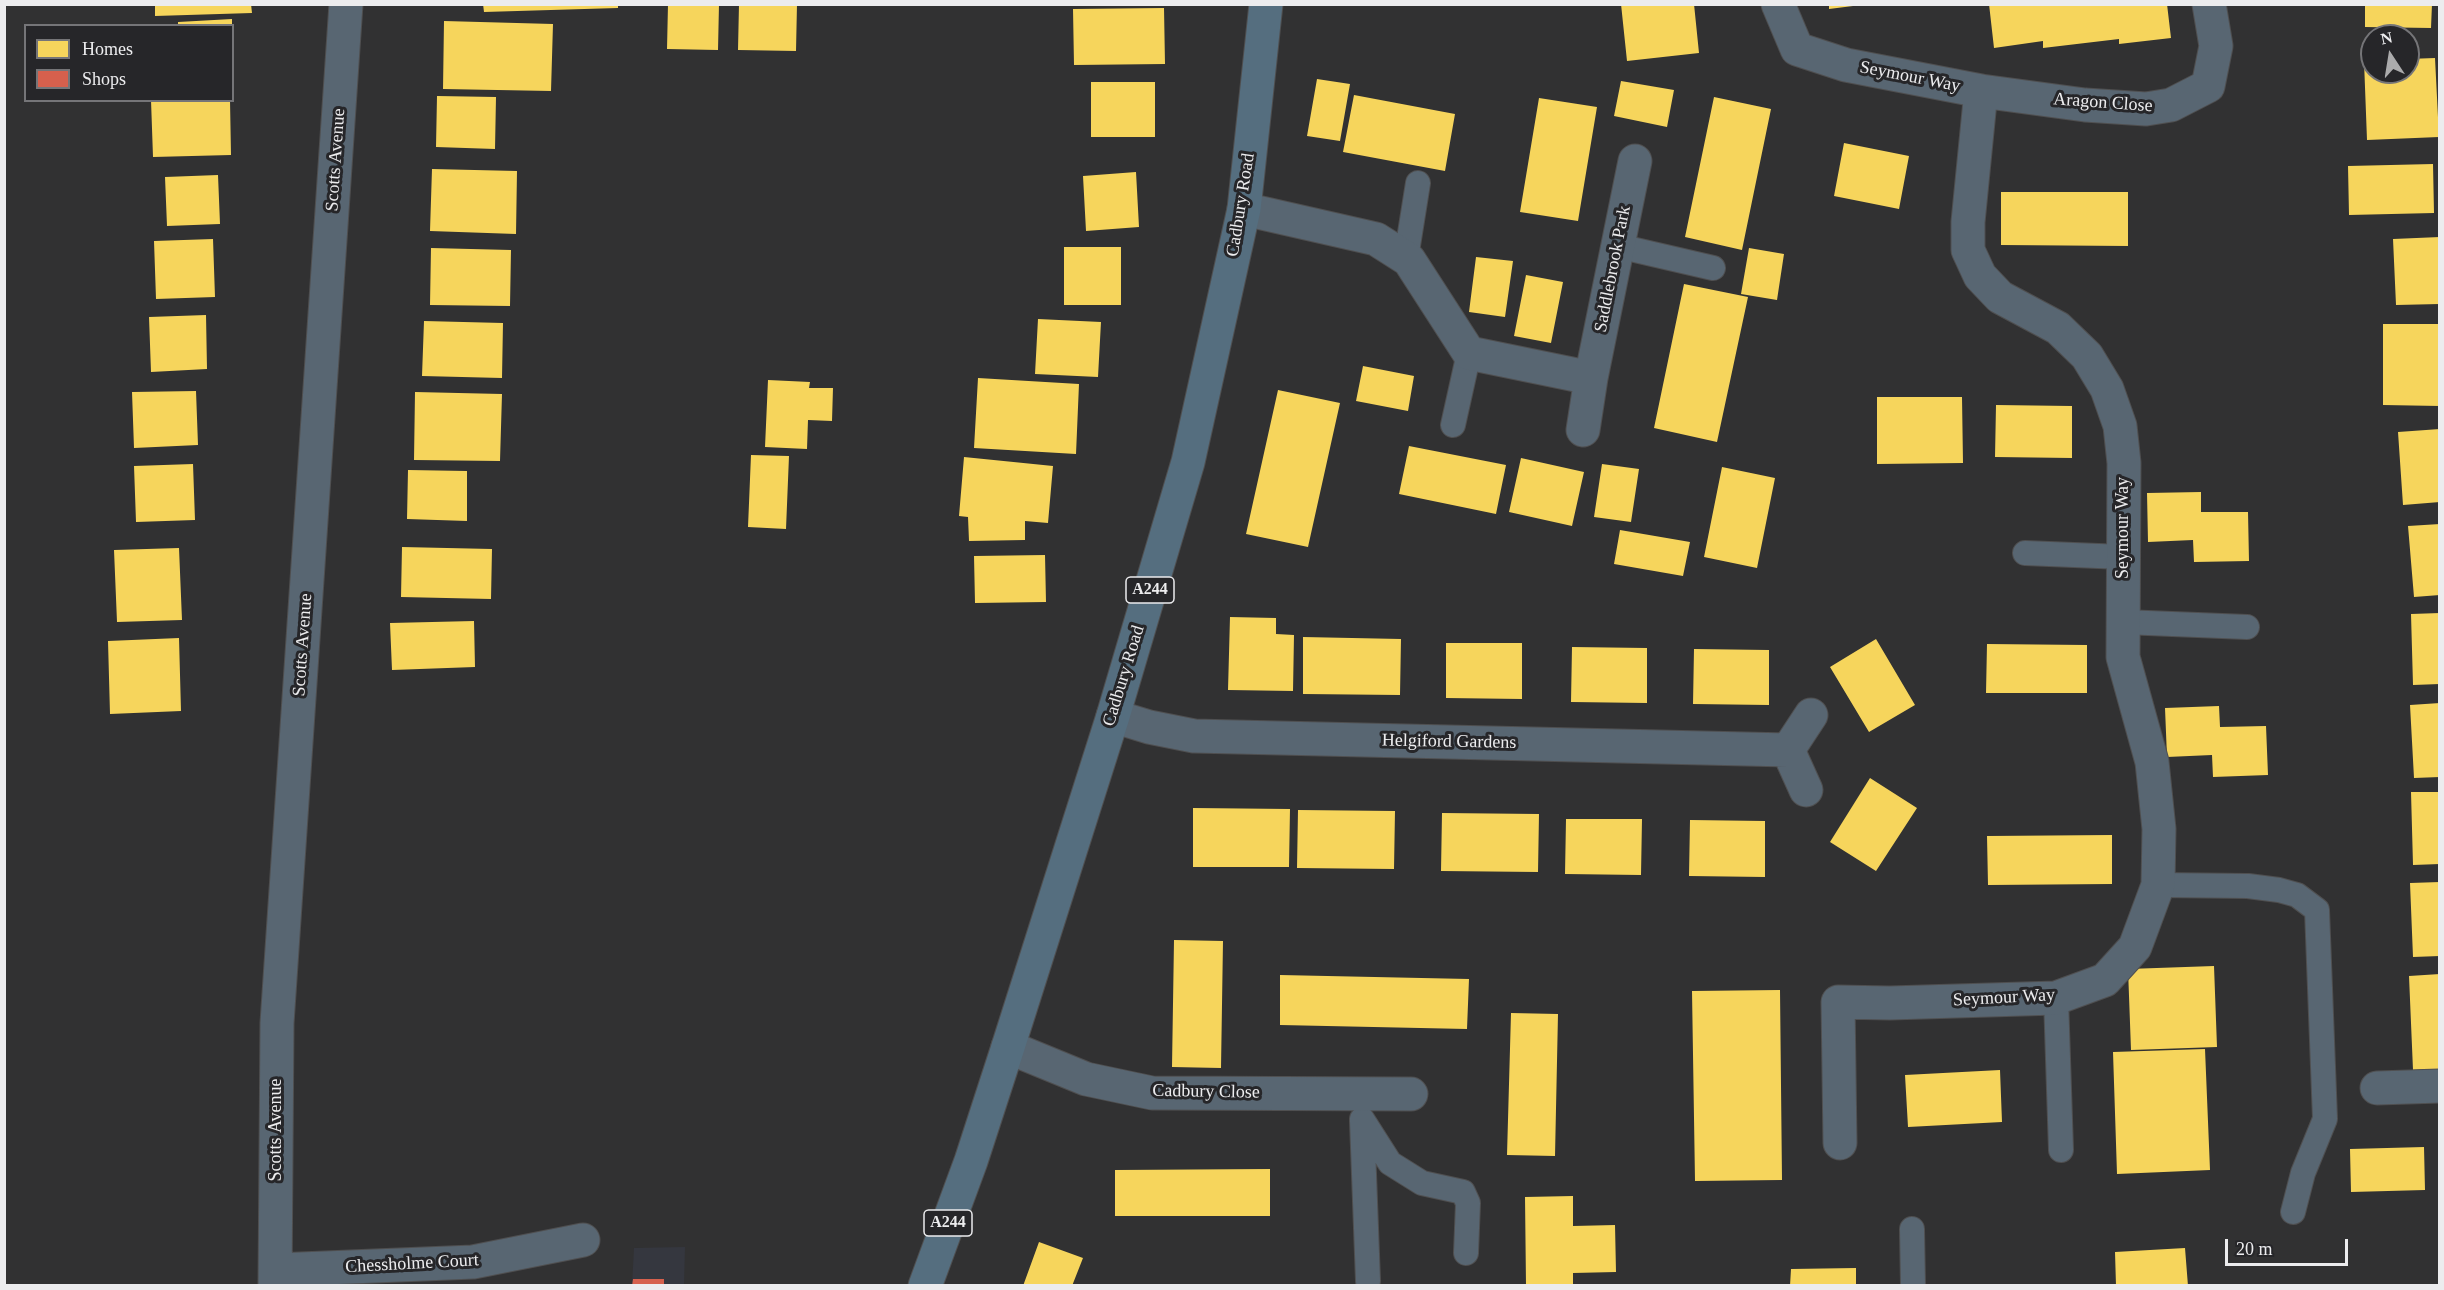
<!DOCTYPE html>
<style>
body{margin:0}
#map{position:relative;width:2444px;height:1290px;overflow:hidden;background:#313132;font-family:"Times New Roman",serif}
canvas{display:block}
.frame{position:absolute;inset:0;border:6px solid #ececee;pointer-events:none}
.legend{position:absolute;left:24px;top:24px;width:210px;height:78px;box-sizing:border-box;background:#262629;border:2px solid #757578;margin:0;padding:8px 10px;list-style:none;font-size:18px;color:#ececee}
.legend li{display:flex;align-items:center;gap:12px;height:30px}
.legend b{width:30px;border:2px solid #757578}
.north{position:absolute;left:2360px;top:24px;width:60px;height:60px;box-sizing:border-box;background:#262629;border:2px solid #757578;border-radius:50%;rotate:348deg;font-size:16px;font-weight:700;line-height:24px;text-align:center;color:#ececee}
.north::after{content:'';display:block;margin:auto;width:21px;height:27px;background:#ababac;clip-path:polygon(50% 0,100% 100%,50% 72%,0 100%)}
.scale{position:absolute;left:2225px;top:1239px;width:123px;height:27px;box-sizing:border-box;border:3px solid #ececee;border-top:0;padding-left:8px;font-size:18px;line-height:21px;white-space:nowrap;color:#ececee;-webkit-text-stroke:4px #262629;paint-order:stroke}
</style>
<div id="map">
<canvas width="2444" height="1290"></canvas>
<div class="frame"></div>
<ul class="legend">
<li><b style="height:16px;background:#f6d55c"></b>Homes</li>
<li><b style="height:16px;background:#d6604d"></b>Shops</li>
</ul>
<div class="north">N</div>
<div class="scale">20 m</div>
</div>
<script>
const g = document.querySelector('canvas').getContext('2d');
g.lineJoin = 'round';
function fillPath(path, color) {
  g.fillStyle = color;
  g.fill(path, 'evenodd');
}
function toPath(rows) {
  const path = new Path2D();
  for (const r of rows) {
    path.moveTo(r[0], r[1]);
    for (let i = 2; i < r.length; i += 2) path.lineTo(r[i], r[i + 1]);
  }
  return path;
}
function strokePath(path, color, width, dash) {
  g.strokeStyle = color;
  g.lineWidth = width;
  g.lineCap = dash ? 'butt' : 'round';
  g.setLineDash(dash || []);
  g.stroke(path);
}
function label(font, color, halo, rows, align = 'center') {
  g.font = font + ' "Times New Roman",serif';
  g.lineWidth = 6;
  g.setLineDash([]);
  g.textBaseline = 'middle';
  g.strokeStyle = halo;
  g.fillStyle = color;
  for (const [text, x, y, turn = 0] of rows) {
    g.save();
    g.translate(x, y);
    g.rotate((+turn || 0) * Math.PI / 180);
    g.textAlign = isNaN(turn) ? turn : align;
    if (halo) g.strokeText(text, 0, 0);
    g.fillText(text, 0, 0);
    g.restore();
  }
}
fillPath(toPath([
 [685,1247,684,1285,632,1286,634,1248]
]), '#35373f');
fillPath(toPath([
 [155,4,251,4,252,13,155,16],
 [483,4,618,4,618,8,484,12],
 [668,4,719,4,718,50,667,49],
 [739,4,797,4,796,51,738,50],
 [1621,4,1694,4,1699,53,1627,61],
 [1829,4,1853,4,1853,6,1829,9],
 [1989,4,2167,4,2171,38,2119,44,2119,39,2043,48,2043,41,1994,48],
 [2365,4,2432,4,2431,28,2365,27],
 [1164,8,1165,64,1074,65,1073,9],
 [232,19,232,26,178,26,178,22],
 [444,21,553,24,551,91,443,89],
 [2435,58,2439,137,2367,140,2364,61,2372,61,2372,72,2408,72,2408,59],
 [1317,79,1350,84,1340,141,1307,136],
 [1621,81,1674,90,1667,127,1614,116],
 [1091,82,1155,82,1155,137,1091,137],
 [1354,95,1455,114,1445,171,1343,152],
 [437,96,496,97,495,149,436,147],
 [1714,97,1771,109,1742,250,1685,237],
 [1539,98,1597,107,1578,221,1520,212],
 [151,100,230,100,231,155,153,157],
 [1844,143,1909,156,1899,209,1834,196],
 [2433,164,2434,213,2349,215,2348,166],
 [432,169,517,171,516,234,430,231],
 [1136,172,1139,227,1086,231,1083,176],
 [218,175,220,224,167,226,165,177],
 [2001,192,2128,192,2128,246,2001,245],
 [2440,237,2440,304,2396,305,2393,239],
 [213,239,215,297,156,299,154,241],
 [1064,247,1121,247,1121,305,1064,305],
 [431,248,511,250,510,306,430,305],
 [1749,248,1784,254,1777,300,1741,294],
 [1476,257,1513,261,1505,317,1469,312],
 [1526,275,1563,282,1551,343,1514,336],
 [1684,284,1748,297,1717,442,1654,428],
 [206,315,207,369,151,372,149,317],
 [1038,319,1101,322,1098,377,1035,374],
 [424,321,503,323,502,378,422,376],
 [2383,324,2440,324,2440,406,2383,405],
 [1363,366,1414,376,1408,411,1356,401],
 [978,378,1079,384,1076,454,974,448],
 [768,380,810,382,809,388,833,388,832,421,808,420,807,449,765,447],
 [1278,390,1340,403,1308,547,1246,534],
 [196,391,198,445,134,448,132,392],
 [415,392,502,394,500,461,414,460],
 [1877,397,1962,397,1963,463,1877,464],
 [1996,405,2072,406,2072,458,1995,457],
 [2440,429,2440,502,2403,505,2398,432],
 [1409,446,1506,465,1496,514,1399,494],
 [751,455,789,456,786,529,748,527],
 [964,457,1053,466,1048,523,1025,521,1025,540,969,541,968,517,959,516],
 [1521,458,1584,472,1572,526,1509,512],
 [193,464,195,520,136,522,134,466],
 [1602,464,1639,469,1631,522,1594,517],
 [1722,467,1775,478,1757,568,1704,557],
 [408,470,467,471,467,521,407,519],
 [2201,492,2201,512,2248,512,2249,561,2194,562,2193,540,2148,542,2147,493],
 [2440,524,2440,595,2414,597,2408,526],
 [1620,530,1690,542,1683,576,1614,564],
 [402,547,492,549,491,599,401,597],
 [179,548,182,620,117,622,114,550],
 [1045,555,1046,602,975,603,974,556],
 [2440,613,2440,684,2413,685,2411,614],
 [1230,617,1276,618,1276,634,1294,635,1293,691,1228,690],
 [474,621,475,667,392,670,390,623],
 [1303,637,1401,639,1400,695,1303,694],
 [179,638,181,711,110,714,108,641],
 [1876,639,1915,705,1869,732,1830,667],
 [1446,643,1522,643,1522,699,1446,698],
 [1987,644,2087,645,2087,693,1986,693],
 [1572,647,1647,648,1647,703,1571,702],
 [1694,649,1769,650,1769,705,1693,704],
 [2440,703,2440,777,2414,778,2410,705],
 [2219,706,2220,727,2266,726,2268,775,2213,777,2212,755,2167,757,2165,708],
 [1870,778,1917,808,1876,871,1830,842],
 [2411,792,2440,792,2440,864,2413,865],
 [1193,808,1290,809,1289,867,1193,867],
 [1298,810,1395,811,1394,869,1297,868],
 [1442,813,1539,814,1538,872,1441,871],
 [1566,819,1642,819,1641,875,1565,874],
 [1690,820,1765,821,1765,877,1689,876],
 [2112,835,2112,884,1988,885,1987,836],
 [2440,882,2440,956,2413,957,2410,883],
 [1174,940,1223,941,1221,1068,1172,1067],
 [2214,966,2217,1047,2131,1050,2128,969],
 [2440,974,2440,1069,2413,1070,2409,976],
 [1280,975,1469,979,1467,1029,1280,1025],
 [1780,990,1782,1180,1695,1181,1692,991],
 [1511,1013,1558,1014,1555,1156,1507,1155],
 [2205,1049,2210,1170,2117,1174,2113,1052],
 [2000,1070,2002,1122,1908,1127,1905,1075],
 [2424,1147,2425,1190,2351,1192,2350,1149],
 [1270,1169,1270,1216,1115,1216,1115,1170],
 [1573,1196,1573,1226,1615,1225,1616,1272,1573,1273,1573,1286,1526,1286,1525,1197],
 [1039,1242,1083,1258,1072,1286,1023,1286],
 [2185,1248,2188,1286,2116,1286,2115,1252],
 [1856,1268,1856,1286,1790,1286,1791,1269]
]), '#f6d55c');
fillPath(toPath([
 [633,1279,664,1279,664,1286,632,1286]
]), '#d6604d');
const service = toPath([
 [1618,246,1713,268],
 [1406,258,1418,183],
 [1453,425,1469,353],
 [2025,553,2123,557],
 [2123,622,2247,627],
 [2158,885,2248,886,2279,890,2297,895,2317,910,2325,1119,2303,1173,2293,1212],
 [2056,998,2061,1150],
 [1362,1119,1390,1163,1422,1183,1463,1192,1468,1203,1466,1253],
 [1362,1121,1368,1281],
 [1912,1229,1913,1286]
]);
const minor = toPath([
 [1778,4,1797,49,1846,65,1981,91,1968,222,1968,250,1980,276,2000,297,2058,328,2087,356,2107,389,2120,426,2124,463,2123,657,2152,762,2159,829,2158,885,2135,947,2105,980,2056,998,1890,1003,1838,1002,1840,1143],
 [1981,91,2085,105,2146,109,2171,105,2208,86,2216,46,2209,4],
 [1244,209,1376,239,1409,260,1469,353,1591,378],
 [1583,430,1591,378,1635,161],
 [1113,716,1149,727,1194,736,1788,750],
 [1806,790,1788,750,1811,715],
 [1008,1047,1086,1079,1152,1093,1411,1094],
 [2377,1088,2440,1086],
 [276,1270,473,1262,583,1240],
 [275,1286,277,1023,346,4]
]);
const primary = toPath([
 [925,1286,971,1161,1008,1047,1113,716,1188,462,1244,209,1266,4]
]);
strokePath(service, '#4f4f50', 26);
strokePath(minor, '#4f4f50', 35);
strokePath(primary, '#4f4f50', 35);
strokePath(service, '#586672', 24);
strokePath(minor, '#586672', 33);
strokePath(primary, '#556e7f', 33);
for (const [x, y, w] of [
 [1150,590,48],
 [948,1223,48]
]) {
  const box = new Path2D();
  box.roundRect(x - w / 2, y - 13, w, 26, 4.5);
  g.fillStyle = '#262629';
  g.fill(box);
  strokePath(box, '#ececee', 1.5);
}
label('bold 16px', '#ececee', null, [
 ["A244",1150,590],
 ["A244",948,1223]
]);
label('18px', '#ececee', '#262629', [
 ["Seymour Way",1910,77,11],
 ["Aragon Close",2103,103,4],
 ["Scotts Avenue",336,160,-86],
 ["Cadbury Road",1241,205,-81],
 ["Saddlebrook Park",1613,269,-79],
 ["Seymour Way",2123,528,-90],
 ["Scotts Avenue",303,645,-86],
 ["Cadbury Road",1124,676,-73],
 ["Helgiford Gardens",1449,742,1],
 ["Seymour Way",2004,998,-3],
 ["Cadbury Close",1206,1092,1],
 ["Scotts Avenue",276,1130,-90],
 ["Chessholme Court",412,1264,-3]
]);
</script>
